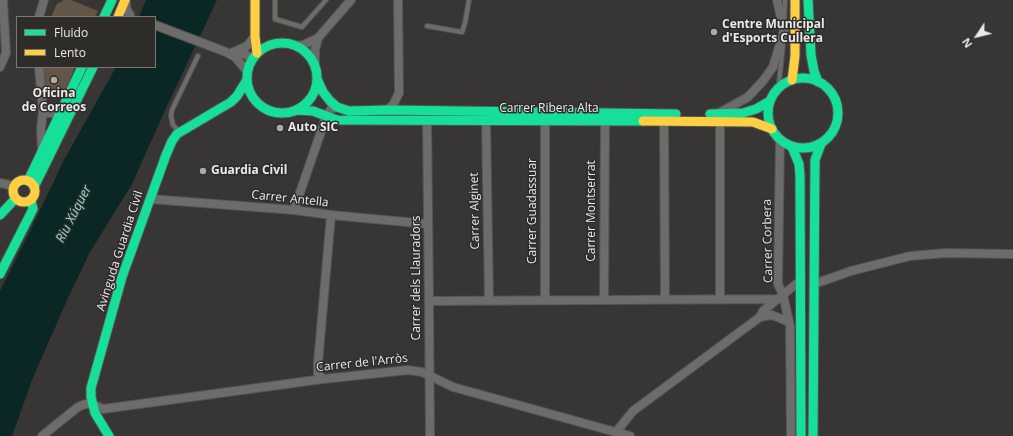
<!DOCTYPE html>
<meta charset="utf-8">
<style>
body{margin:0}
#map{position:relative;width:1013px;height:436px;overflow:hidden;background:#373634;font-family:"Open Sans",sans-serif}
canvas{display:block}
.legend{position:absolute;left:16px;top:16px;width:140px;height:52px;box-sizing:border-box;background:#2e2c29;border:1px solid #7a7875;margin:0;padding:5px 7px;list-style:none;font-size:12px;color:#eceae8}
.legend li{display:flex;align-items:center;gap:8px;height:20px}
.legend b{width:20px;border:1px solid #7a7875}
.north{position:absolute;left:957px;top:16px;width:40px;height:40px;-webkit-text-stroke:3px #2e2c29;paint-order:stroke;rotate:235deg;font-size:11px;font-weight:700;line-height:16px;text-align:center;color:#eceae8}
.north::after{content:'';display:block;margin:auto;width:14px;height:18px;background:#eceae8;clip-path:polygon(50% 0,100% 100%,50% 72%,0 100%)}
</style>
<div id="map">
<canvas width="1013" height="436"></canvas>
<ul class="legend">
<li><b style="height:5px;background:#16e098"></b>Fluido</li>
<li><b style="height:5px;background:#ffcf43"></b>Lento</li>
</ul>
<div class="north">N</div>
</div>
<script>
const g = document.querySelector('canvas').getContext('2d');
g.lineJoin = 'round';
function fillPath(path, color) {
  g.fillStyle = color;
  g.fill(path, 'evenodd');
}
function toPath(rows) {
  const path = new Path2D();
  for (const r of rows) {
    if (r.length === 3) {
      path.moveTo(r[0] + r[2], r[1]);
      path.arc(r[0], r[1], r[2], 0, 2 * Math.PI);
      continue;
    }
    path.moveTo(r[0], r[1]);
    for (let i = 2; i < r.length; i += 2) path.lineTo(r[i], r[i + 1]);
  }
  return path;
}
function strokePath(path, color, width, dash) {
  g.strokeStyle = color;
  g.lineWidth = width;
  g.lineCap = dash ? 'butt' : 'round';
  g.setLineDash(dash || []);
  g.stroke(path);
}
function label(font, color, halo, rows, align = 'center') {
  g.font = font + ' "Open Sans",sans-serif';
  g.lineWidth = 3;
  g.setLineDash([]);
  g.textBaseline = 'middle';
  g.strokeStyle = halo;
  g.fillStyle = color;
  for (const [text, x, y, turn = 0] of rows) {
    g.save();
    g.translate(x, y);
    g.rotate((+turn || 0) * Math.PI / 180);
    g.textAlign = isNaN(turn) ? turn : align;
    if (halo) g.strokeText(text, 0, 0);
    g.fillText(text, 0, 0);
    g.restore();
  }
}
fillPath(toPath([
 [64,0,71,0,98,11,95,17,51,17,57,4],
 [42,67,75,67,64,96,46,97]
]), '#635647');
fillPath(toPath([
 [146,0,217,0,166,108,132,184,90,252,68,298,32,380,12,436,0,436,0,291,31,229,64,160,116,67,155,67,155,17,139,17]
]), '#0a2625');
const lane = toPath([
 [275,0,275,19,302,27,326,0],
 [784,20,785,0],
 [427,26,462,32,465,23,469,0],
 [777,90,779,83,783,44],
 [180,132,173,125,171,116,172,110,198,56]
]);
const street = toPath([
 [126,1,126,8,130,15],
 [39,17,44,0],
 [155,25,226,52,235,57,247,71],
 [296,46,303,45,318,38,351,0],
 [233,52,244,54,253,58],
 [234,52,247,46,255,36],
 [315,66,315,50,318,38],
 [0,67,6,53,3,0],
 [39,67,43,111,41,129,42,150],
 [387,110,393,105,399,93,398,0],
 [43,111,49,113,61,114],
 [719,113,748,97,763,81,773,67,784,31,777,0],
 [427,121,429,301,430,436],
 [486,121,489,301],
 [545,121,545,300],
 [664,121,665,300],
 [780,140,778,284,783,295,790,326,791,436],
 [0,183,14,186],
 [150,199,294,210,331,215,428,224],
 [294,210,326,117,331,109,337,107],
 [814,284,851,271,910,256,946,253,1013,254],
 [604,300,605,121],
 [720,300,720,121],
 [429,301,777,299],
 [760,317,772,315,789,322],
 [323,379,318,374,318,363,331,215],
 [616,432,633,411,760,317,763,311,801,280],
 [42,436,78,407,85,404,92,404,103,409,323,379,408,370,422,372,453,387,630,436]
]);
const fast = toPath([
 [808,0,811,55,814,71,818,82],
 [104,17,112,0],
 [282,78,35],
 [803,113,35],
 [317,79,323,92,330,101,337,107,349,111,387,110,676,114],
 [296,110,313,111,337,120,643,121],
 [710,114,743,113,756,109,770,101],
 [792,147,799,164,800,176,801,436],
 [28,181,82,67],
 [34,187,93,67],
 [0,215,15,199],
 [0,274,33,209,31,200],
 [109,436,95,413,91,397,91,388,122,277,166,155,172,141,177,134,231,102,237,96,247,80],
 [813,436,815,160,821,144]
]);
const slow = toPath([
 [255,0,255,36,257,53],
 [118,17,125,0],
 [792,80,795,56,795,0],
 [643,121,753,122,772,129],
 [24,191,11]
]);
strokePath(lane, '#535352', 6);
strokePath(street, '#535352', 10);
strokePath(fast, '#535352', 11);
strokePath(slow, '#535352', 11);
strokePath(lane, '#6c6c6b', 4);
strokePath(street, '#6c6c6b', 8);
strokePath(fast, '#16e098', 9);
strokePath(slow, '#ffcf43', 9);
for (const [x, y, r, color] of [
 [714,32,4,"#adaba9"],
 [54,80,4,"#adaba9"],
 [280,128,4,"#adaba9"],
 [203,171,4,"#adaba9"]
]) {
  const dot = new Path2D();
  dot.arc(x, y, r, 0, 2 * Math.PI);
  g.fillStyle = color;
  g.fill(dot);
  strokePath(dot, '#2e2c29', 1.5);
}
label('bold 12px', '#eceae8', '#2e2c29', [
 ["Centre Municipal",722,25],
 ["d'Esports Cullera",722,39],
 ["Oficina",54,94,"center"],
 ["de Correos",54,108,"center"],
 ["Auto SIC",288,128],
 ["Guardia Civil",211,171]
], 'left');
label('12px', '#eceae8', '#2e2c29', [
 ["Carrer Ribera Alta",549,109],
 ["Carrer Antella",290,199,6],
 ["Carrer Alginet",475,211,-91],
 ["Carrer Guadassuar",533,211,-90],
 ["Carrer Montserrat",592,211,-90],
 ["Carrer Corbera",768,241,-91],
 ["Avinguda Guardia Civil",120,251,-72],
 ["Carrer dels Llauradors",417,278,-90],
 ["Carrer de l'Arròs",362,363,-6]
]);
label('italic 13px', '#90dbd6', '#2e2c29', [
 ["Riu Xúquer",74,214,-63]
]);
</script>
